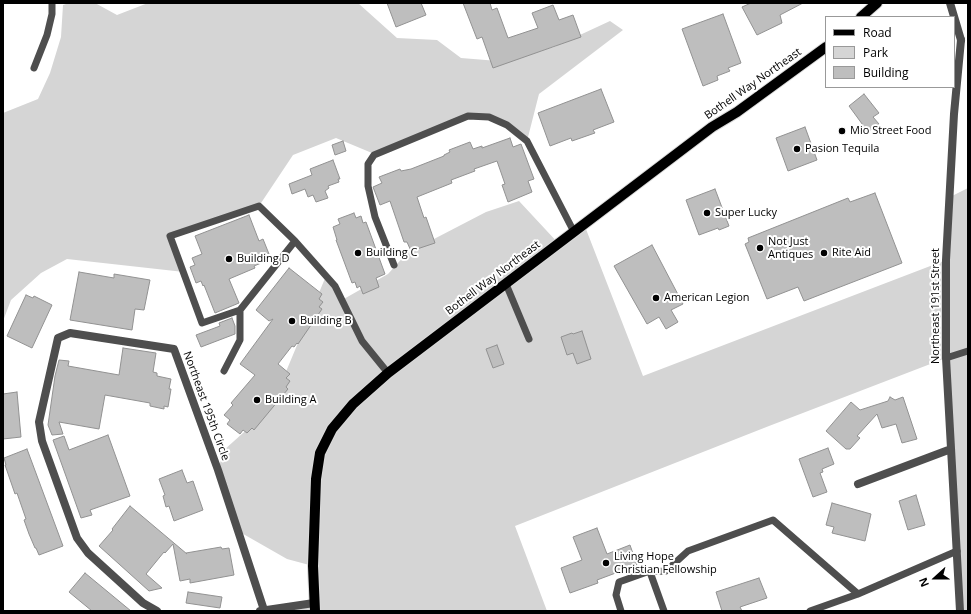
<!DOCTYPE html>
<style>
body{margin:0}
#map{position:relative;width:971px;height:614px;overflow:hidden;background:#fff;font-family:"Open Sans",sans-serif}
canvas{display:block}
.frame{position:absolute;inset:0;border:4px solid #000;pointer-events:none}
.legend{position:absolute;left:825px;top:16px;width:130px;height:72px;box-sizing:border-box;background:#fff;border:1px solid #999;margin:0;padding:5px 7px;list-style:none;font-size:12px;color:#000}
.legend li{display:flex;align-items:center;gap:8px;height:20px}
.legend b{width:20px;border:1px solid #999}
.north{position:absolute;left:915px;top:558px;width:40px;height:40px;-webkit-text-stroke:3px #fff;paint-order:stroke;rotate:249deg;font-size:11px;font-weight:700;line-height:16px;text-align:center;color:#000}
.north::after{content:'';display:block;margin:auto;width:14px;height:18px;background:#000;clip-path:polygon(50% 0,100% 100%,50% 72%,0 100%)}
</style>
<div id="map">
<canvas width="971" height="614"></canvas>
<div class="frame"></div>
<ul class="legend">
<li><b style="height:5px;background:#000"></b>Road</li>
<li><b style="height:11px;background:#d5d5d5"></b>Park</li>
<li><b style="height:11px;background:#bebebe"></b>Building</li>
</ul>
<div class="north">N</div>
</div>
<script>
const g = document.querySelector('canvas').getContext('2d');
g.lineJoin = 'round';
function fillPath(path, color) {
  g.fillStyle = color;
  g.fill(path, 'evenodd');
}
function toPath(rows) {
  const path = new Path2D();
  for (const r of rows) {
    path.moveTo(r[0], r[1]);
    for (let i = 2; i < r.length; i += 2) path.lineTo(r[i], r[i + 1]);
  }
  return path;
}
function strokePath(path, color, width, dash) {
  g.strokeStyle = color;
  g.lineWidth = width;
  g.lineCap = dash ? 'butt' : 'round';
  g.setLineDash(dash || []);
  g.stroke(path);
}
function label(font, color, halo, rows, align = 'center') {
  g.font = font + ' "Open Sans",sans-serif';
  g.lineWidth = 4;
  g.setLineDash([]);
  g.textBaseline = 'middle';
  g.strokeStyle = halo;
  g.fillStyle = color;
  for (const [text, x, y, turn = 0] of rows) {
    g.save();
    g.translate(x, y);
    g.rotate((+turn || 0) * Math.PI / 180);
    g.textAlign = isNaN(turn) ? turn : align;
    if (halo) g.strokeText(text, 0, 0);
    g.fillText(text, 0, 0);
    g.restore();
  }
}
fillPath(toPath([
 [69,3,95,3,117,15,148,3,358,3,397,38,437,40,461,58,498,61,554,47,610,21,623,30,539,94,527,141,489,117,468,116,372,153,336,138,293,155,259,206,171,236,184,272,67,259,41,273,11,300,3,321,3,113,38,99,50,73,61,37,63,5],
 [968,188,968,611,960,611,946,358,769,426,515,526,547,611,260,611,314,603,313,566,287,559,238,531,218,470,224,450,281,399,285,374,326,276,342,300,388,274,407,253,486,212,519,201,559,244,584,224,643,376,946,260,950,197]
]), '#d5d5d5');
const building = toPath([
 [387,3,421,3,426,15,396,27,387,3],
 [463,3,490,3,492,10,497,8,508,38,538,28,532,13,553,5,559,20,573,15,581,37,493,68,482,37,477,39,463,3],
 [751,3,803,3,780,15,782,23,757,35,742,7,751,3],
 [723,14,741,63,728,68,730,71,717,76,718,80,703,86,682,29,723,14],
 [601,89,614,122,593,130,595,133,572,141,571,138,550,146,538,113,601,89],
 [864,94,879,113,873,117,879,124,868,132,849,106,864,94],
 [805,127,817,160,788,171,776,138,805,127],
 [510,138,513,147,521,144,534,179,528,181,532,192,508,202,502,185,505,184,497,161,474,169,475,171,451,180,452,183,417,197,424,218,426,217,435,243,411,251,407,242,404,242,390,201,380,205,373,187,382,183,379,177,400,169,401,171,411,169,444,156,444,155,450,152,449,150,470,142,473,149,482,146,482,148,510,138],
 [343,141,346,151,335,155,332,145,343,141],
 [333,160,340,179,338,179,339,182,328,186,329,188,325,191,328,198,316,202,313,195,308,197,305,189,292,194,289,184,312,175,310,169,333,160],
 [715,189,729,226,719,230,718,228,699,235,686,200,715,189],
 [875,193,902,263,804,301,798,287,767,299,745,244,749,242,748,238,848,198,850,202,875,193],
 [354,213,356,218,361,216,363,223,366,222,385,274,376,278,379,287,363,294,360,286,357,288,355,282,352,283,336,240,337,240,333,227,340,224,338,219,354,213],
 [249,215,259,241,263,239,269,254,264,256,266,261,254,266,255,268,229,279,239,303,215,313,204,285,203,286,201,281,196,283,190,267,195,265,192,258,202,254,195,236,249,215],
 [652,245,683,304,671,310,678,322,666,329,659,317,647,324,614,266,652,245],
 [289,268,322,294,319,299,323,302,319,307,322,309,298,344,297,343,294,347,292,346,278,364,290,374,286,378,290,381,286,387,288,389,254,430,252,428,247,433,243,430,240,434,227,424,230,420,224,415,233,405,231,403,255,375,240,364,273,319,269,321,256,310,289,268],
 [79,272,114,278,114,274,150,280,144,310,135,309,132,330,70,320,79,272],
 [26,295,33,298,34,296,52,305,32,348,7,336,26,295],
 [232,318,235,326,235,334,201,347,196,335,220,326,219,323,232,318],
 [582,331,591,359,577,364,573,353,567,355,561,337,572,333,573,334,582,331],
 [497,345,504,364,493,368,486,349,497,345],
 [123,348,156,353,153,372,157,373,157,376,171,379,169,389,171,389,168,407,164,406,164,409,150,406,150,403,105,395,99,429,59,422,63,434,52,435,48,425,55,376,59,360,69,361,68,366,119,375,123,348],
 [17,392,21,437,3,439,3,394,17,392],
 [890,397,895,400,903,397,917,439,902,443,896,424,882,428,877,414,857,436,860,438,850,449,846,449,826,431,851,402,860,410,888,401,890,397],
 [108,435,130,496,90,510,92,515,81,518,53,440,64,436,69,450,108,435],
 [828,448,834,464,822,469,823,472,820,473,827,492,813,497,799,459,828,448],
 [27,449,63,546,39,555,36,548,35,548,29,534,24,520,26,519,17,493,15,494,5,465,6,465,4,458,27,449],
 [182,470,187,483,193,481,203,510,174,521,169,506,166,507,163,496,165,495,159,479,182,470],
 [916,495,925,525,908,530,899,501,916,495],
 [832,503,871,514,865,541,832,533,834,527,826,525,832,503],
 [130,506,187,554,186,553,221,547,222,549,229,548,234,575,190,583,190,579,180,581,173,544,165,553,164,552,146,574,162,588,149,591,99,546,113,530,112,529,130,506],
 [597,528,607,554,630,545,637,565,597,580,598,583,570,593,561,568,582,560,573,537,597,528],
 [85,573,131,611,92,611,75,597,69,592,85,573],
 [759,578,767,598,740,607,742,611,722,611,716,592,759,578],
 [188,592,222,597,220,608,186,603,188,592]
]);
fillPath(building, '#bebebe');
strokePath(building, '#929292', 1);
const primary = toPath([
 [861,17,877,3],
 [315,611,313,566,316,479,320,453,332,429,353,404,388,373,712,127,737,112,826,47]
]);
strokePath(primary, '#dbdbdb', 12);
strokePath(toPath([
 [34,68,47,35,52,14,52,3],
 [394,265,375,217,368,186,368,164,374,155,468,116,489,117,507,125,527,141,574,232],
 [506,284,529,339],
 [240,310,202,323,170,236,259,206,295,241,335,286,362,341,388,373],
 [946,358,968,351],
 [224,371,240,340,240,310,295,241],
 [650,572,664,611],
 [621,611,616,595,619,582,647,572,666,571,688,551,773,520,858,594],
 [810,611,858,594,957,551]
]), '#4e4e4e', 7);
strokePath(toPath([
 [858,484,951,449],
 [157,611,143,603,88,553,77,538,42,441,39,422,58,338,70,333,174,349,218,470,264,610],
 [260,611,314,603],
 [960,611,946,358,946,260,954,114,961,40]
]), '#4e4e4e', 8);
strokePath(toPath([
 [950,3,961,40]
]), '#4e4e4e', 8);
strokePath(primary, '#000', 10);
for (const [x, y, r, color] of [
 [842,131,4,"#000"],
 [797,149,4,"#000"],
 [707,213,4,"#000"],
 [760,248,4,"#000"],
 [358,253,4,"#000"],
 [824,253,4,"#000"],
 [229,259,4,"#000"],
 [656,298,4,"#000"],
 [292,321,4,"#000"],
 [257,400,4,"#000"],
 [606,563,4,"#000"]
]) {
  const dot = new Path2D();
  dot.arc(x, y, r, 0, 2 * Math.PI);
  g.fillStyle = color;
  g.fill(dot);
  strokePath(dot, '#fff', 1.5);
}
label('11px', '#000', '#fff', [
 ["Bothell Way Northeast",753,84,-35],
 ["Bothell Way Northeast",493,278,-37],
 ["Northeast 191st Street",936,306,-90],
 ["Northeast 195th Circle",206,406,70]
]);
label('11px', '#000', '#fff', [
 ["Mio Street Food",850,131],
 ["Pasion Tequila",805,149],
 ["Super Lucky",715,213],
 ["Not Just",768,242],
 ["Antiques",768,255],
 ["Building C",366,253],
 ["Rite Aid",832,253],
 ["Building D",237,259],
 ["American Legion",664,298],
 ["Building B",300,321],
 ["Building A",265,400],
 ["Living Hope",614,557],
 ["Christian Fellowship",614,570]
], 'left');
</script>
